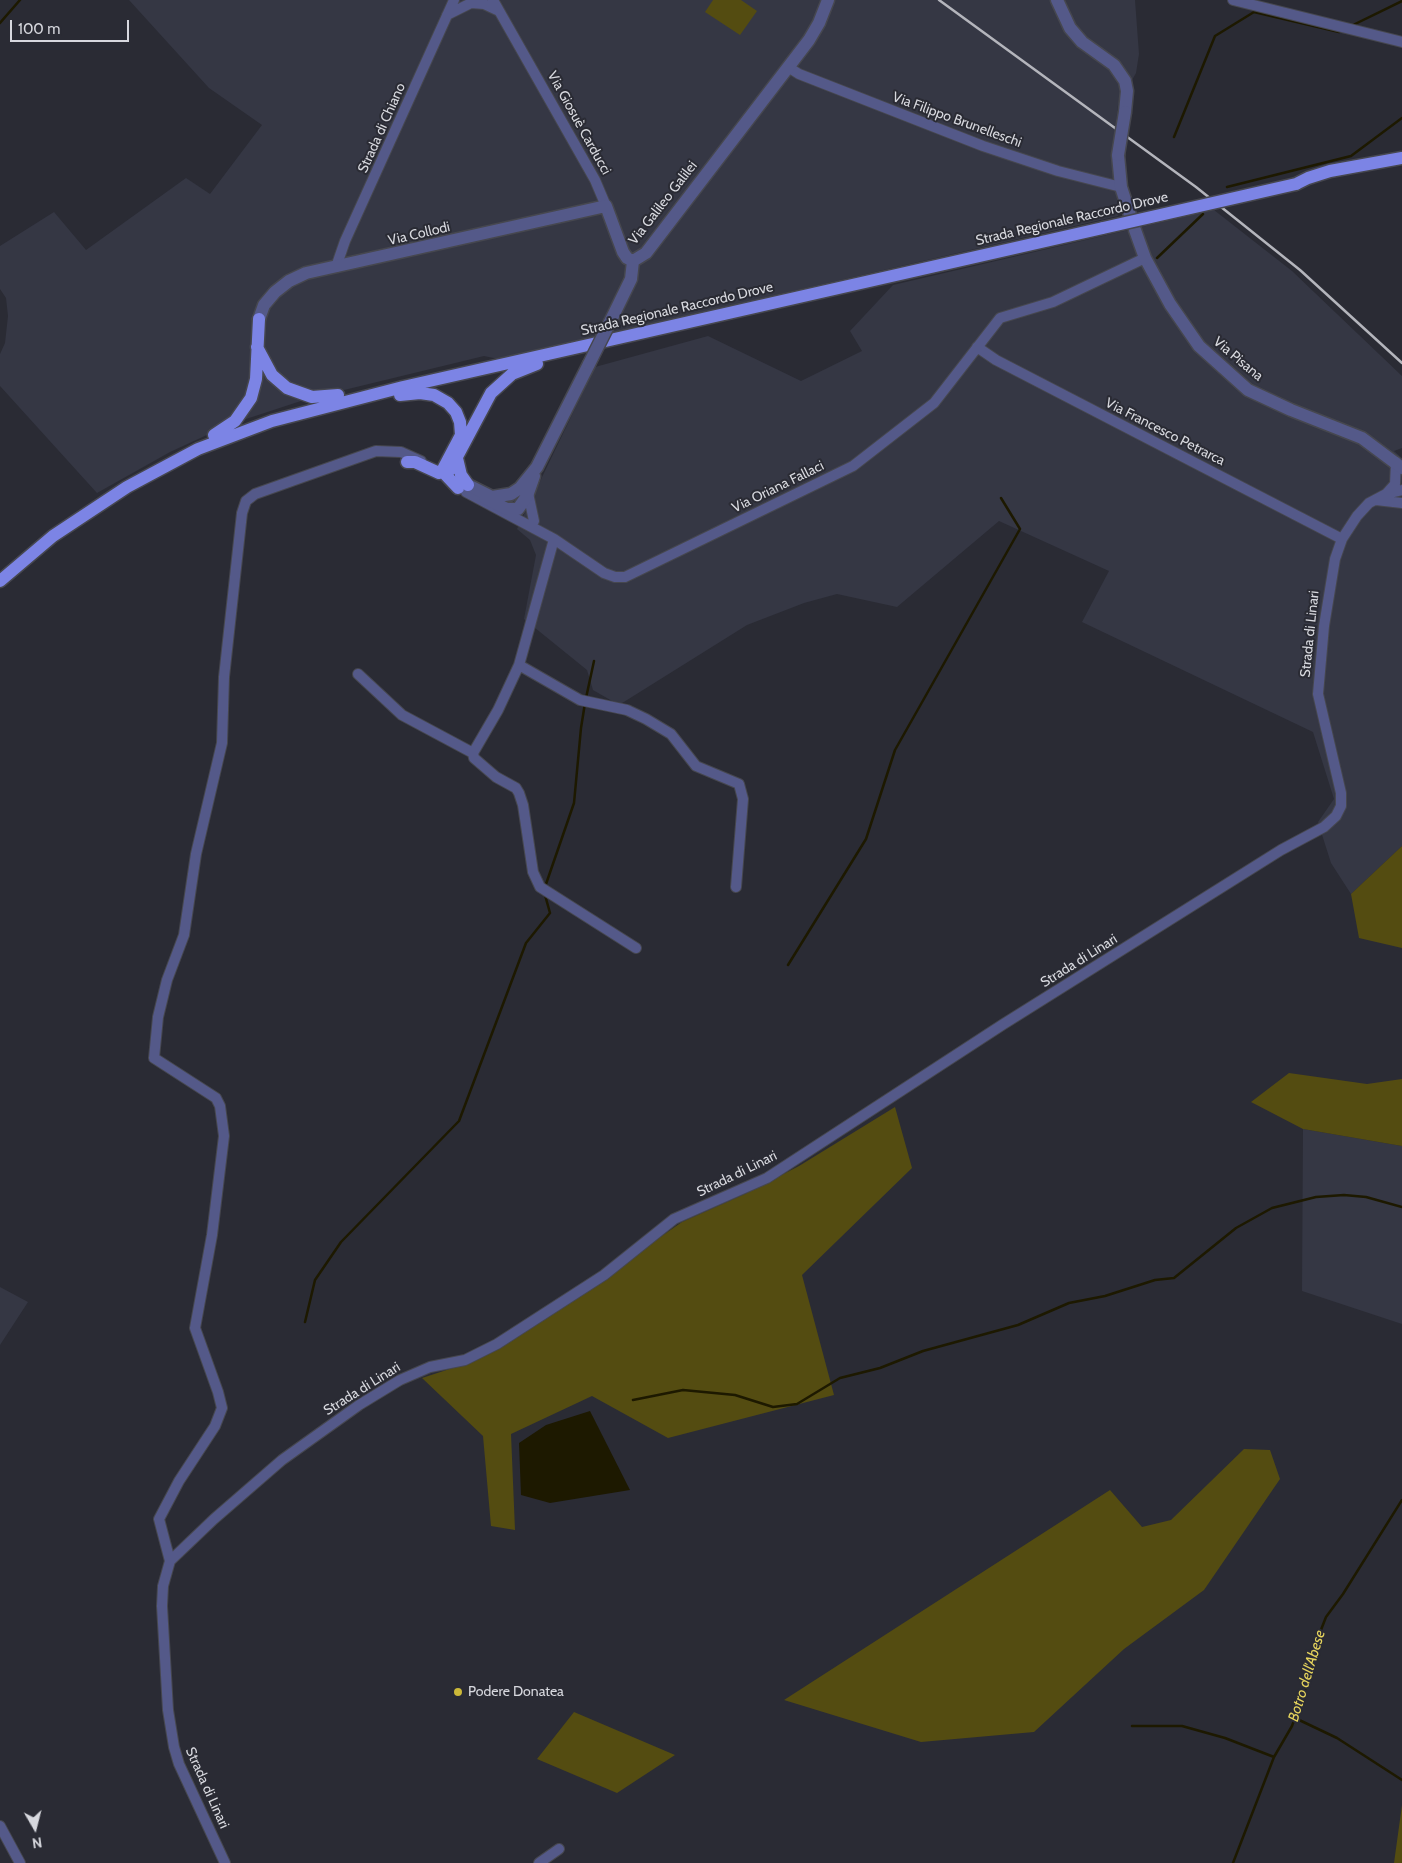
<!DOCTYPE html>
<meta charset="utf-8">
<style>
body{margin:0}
#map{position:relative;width:1402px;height:1863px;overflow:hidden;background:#2a2b34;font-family:Cabin,sans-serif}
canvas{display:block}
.north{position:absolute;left:10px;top:1803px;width:50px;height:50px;-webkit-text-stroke:4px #2a2b34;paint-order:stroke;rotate:172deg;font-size:14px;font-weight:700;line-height:20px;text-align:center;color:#d7d8de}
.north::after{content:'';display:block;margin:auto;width:18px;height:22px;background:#d7d8de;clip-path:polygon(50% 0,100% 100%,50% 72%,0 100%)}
.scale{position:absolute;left:10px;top:20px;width:119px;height:22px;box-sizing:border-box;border:2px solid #d7d8de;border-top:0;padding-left:6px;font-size:15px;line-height:18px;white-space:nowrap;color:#d7d8de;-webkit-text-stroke:4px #2a2b34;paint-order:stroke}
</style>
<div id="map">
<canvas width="1402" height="1863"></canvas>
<div class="north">N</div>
<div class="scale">100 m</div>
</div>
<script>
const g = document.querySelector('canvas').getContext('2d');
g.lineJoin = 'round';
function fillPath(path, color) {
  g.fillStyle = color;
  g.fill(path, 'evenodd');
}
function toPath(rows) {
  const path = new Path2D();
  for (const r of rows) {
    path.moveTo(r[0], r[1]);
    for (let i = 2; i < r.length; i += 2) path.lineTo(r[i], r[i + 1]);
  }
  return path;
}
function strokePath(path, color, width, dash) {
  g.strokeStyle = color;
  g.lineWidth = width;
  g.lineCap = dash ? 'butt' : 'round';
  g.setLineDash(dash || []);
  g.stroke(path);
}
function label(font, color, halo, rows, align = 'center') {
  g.font = font + ' Cabin,sans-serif';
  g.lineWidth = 4;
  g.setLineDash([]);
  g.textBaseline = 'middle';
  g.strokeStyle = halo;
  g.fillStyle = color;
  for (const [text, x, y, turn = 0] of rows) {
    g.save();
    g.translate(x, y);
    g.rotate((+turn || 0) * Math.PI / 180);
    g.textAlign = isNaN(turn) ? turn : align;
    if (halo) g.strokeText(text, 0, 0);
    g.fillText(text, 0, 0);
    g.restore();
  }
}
fillPath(toPath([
 [129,0,1135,0,1139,54,1136,73,1118,105,1114,142,1118,216,498,359,484,356,307,399,243,420,209,434,170,452,97,493,0,386,0,354,5,343,8,316,6,298,0,289,0,246,54,212,86,250,186,178,210,194,262,125,209,88],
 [1214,210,1292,271,1402,376,1402,448,1394,451,1402,458,1402,846,1351,894,1331,863,1318,822,1334,799,1313,732,1082,622,1109,571,999,521,897,607,837,594,804,603,747,625,619,705,593,690,587,670,524,619,536,555,530,540,517,529,595,367,708,336,801,381,862,351,850,331,893,285],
 [1303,1129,1402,1146,1402,1324,1302,1291],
 [0,1287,28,1302,0,1345]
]), '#353744');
fillPath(toPath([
 [713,0,741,0,757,11,740,35,705,12],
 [1402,846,1402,948,1359,938,1351,894],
 [1289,1073,1367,1084,1402,1079,1402,1146,1303,1129,1251,1102],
 [895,1107,912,1168,802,1275,834,1395,668,1438,592,1396,511,1434,515,1530,491,1526,483,1436,422,1378,474,1361,515,1338,682,1222,745,1194,799,1166],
 [1244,1449,1270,1450,1280,1479,1204,1590,1124,1649,1034,1732,921,1742,784,1700,1110,1490,1142,1527,1171,1520],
 [574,1712,675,1755,617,1793,537,1759],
 [1402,1805,1402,1863,1394,1863]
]), '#544c11');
fillPath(toPath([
 [590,1411,630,1490,550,1503,521,1495,519,1443,546,1425]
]), '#1d1900');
strokePath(toPath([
 [0,23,20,0],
 [1351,26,1402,1],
 [1174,137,1215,36,1254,12,1339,32,1342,31],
 [1227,187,1351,156,1402,118],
 [1157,258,1203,214],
 [586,698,594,661],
 [546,884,574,803,581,728,585,703],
 [788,965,866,839,895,750,1020,529,1001,498],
 [305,1322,315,1280,341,1242,459,1121,526,943,550,913,545,895],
 [633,1400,683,1390,735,1395,773,1407,797,1404,840,1378,880,1368,923,1351,1018,1325,1069,1303,1105,1296,1155,1280,1174,1278,1236,1228,1272,1208,1316,1197,1344,1195,1366,1197,1402,1207],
 [1295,1718,1337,1738,1402,1780],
 [1132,1726,1182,1726,1225,1738,1274,1757],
 [1233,1863,1274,1757,1292,1726,1305,1690,1310,1658,1326,1617,1343,1594,1402,1500]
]), '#1d1900', 2.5);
const minor = toPath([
 [493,0,595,180,606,206],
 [1233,0,1402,42],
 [447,15,471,3,484,4,499,11],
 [788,67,799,74,983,146,1058,171,1121,187],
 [336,267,345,241,454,0],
 [977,347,996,360,1342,539],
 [466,492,554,539,604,573,615,577,625,577,853,466,934,403,1000,318,1053,302,1145,258],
 [528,493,534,521],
 [1386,494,1395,484,1396,462],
 [1376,500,1402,503],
 [554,539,519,665,580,700,627,710,646,719,671,734,696,766,739,784,743,799,736,887],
 [519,665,498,710,473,753,474,758,496,777,516,788,519,793,523,805,533,872,540,887,636,948],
 [358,674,402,715,473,753],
 [170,1561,159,1519,179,1481,215,1426,222,1408,218,1392,195,1328,212,1235,224,1136,220,1106,216,1098,154,1058,158,1017,167,980,184,935,196,854,222,743,224,677,242,513,246,501,255,494,376,451,401,452,421,461],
 [0,1826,20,1863],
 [225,1863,179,1764,174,1747,168,1710,162,1606,163,1586,170,1561,214,1519,282,1460,359,1405,400,1380,430,1367,465,1360,497,1344,604,1275,674,1219,767,1178,1002,1025,1281,850,1324,827,1336,816,1341,806,1341,793,1318,694,1324,626,1335,559,1342,539,1357,516,1369,503,1386,494,1402,490],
 [539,1863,559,1849]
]);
const tertiary = toPath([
 [1057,0,1070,28,1082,42,1114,65,1125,81,1127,91,1125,112],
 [1118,155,1121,187,1130,215],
 [1135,230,1145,258,1170,304,1199,346,1248,390,1291,410,1362,438,1402,468],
 [633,261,646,253,809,40,819,23,828,0],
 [259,319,264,305,275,292,289,281,306,273,606,206,623,252,627,258,633,261],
 [611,320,631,279,633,261],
 [468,485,492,497,511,494,520,488,537,467,589,364],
 [485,498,507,509,518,509,527,496,534,476]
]);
const primary = toPath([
 [1296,184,1308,178,1330,171,1402,158],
 [257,347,272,375,287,388,312,397,338,395],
 [400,395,420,393,434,395,448,403,456,412,460,422,461,435,442,471,458,488],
 [214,435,235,421,251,398,256,379,259,319],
 [457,458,461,475,468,485],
 [407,462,415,462,439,473,450,470,491,393,512,374,537,364],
 [0,581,53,536,127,487,198,449,272,421,403,387,1103,228]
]);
strokePath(minor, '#46474f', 12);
strokePath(tertiary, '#46474f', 15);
strokePath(primary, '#46474f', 15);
strokePath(minor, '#545989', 10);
strokePath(tertiary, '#545989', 12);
strokePath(primary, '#7c84e5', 12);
strokePath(toPath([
 [939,0,1196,187,1300,270,1402,363]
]), '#b4b5bc', 2.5);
const tertiaryBridge = toPath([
 [1118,155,1125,112],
 [589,364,611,320]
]);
const primaryBridge = toPath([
 [1103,228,1296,184]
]);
strokePath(tertiaryBridge, '#46474f', 15, []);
strokePath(primaryBridge, '#46474f', 15, []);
strokePath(tertiaryBridge, '#545989', 12);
strokePath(primaryBridge, '#7c84e5', 12);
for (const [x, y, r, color] of [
 [458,1692,5,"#ccb939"]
]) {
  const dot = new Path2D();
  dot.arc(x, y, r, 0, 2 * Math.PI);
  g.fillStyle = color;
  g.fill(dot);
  strokePath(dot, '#2a2b34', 2);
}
label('14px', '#d7d8de', '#2a2b34', [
 ["Via Filippo Brunelleschi",957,120,20],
 ["Via Giosuè Carducci",579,123,61],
 ["Strada di Chiano",382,128,-66],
 ["Via Galileo Galilei",663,203,-52],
 ["Strada Regionale Raccordo Drove",1072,219,-13],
 ["Via Collodi",419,234,-13],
 ["Strada Regionale Raccordo Drove",677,309,-13],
 ["Via Pisana",1238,359,40],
 ["Via Francesco Petrarca",1165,432,27],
 ["Via Oriana Fallaci",778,487,-26],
 ["Strada di Linari",1310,634,-84],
 ["Strada di Linari",1079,961,-32],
 ["Strada di Linari",737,1174,-26],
 ["Strada di Linari",362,1389,-32],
 ["Strada di Linari",207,1788,66]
]);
label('14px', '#d7d8de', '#2a2b34', [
 ["Podere Donatea",468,1692]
], 'left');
label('italic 15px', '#e6d45d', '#2a2b34', [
 ["Botro dell'Abese",1307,1676,-73]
]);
</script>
